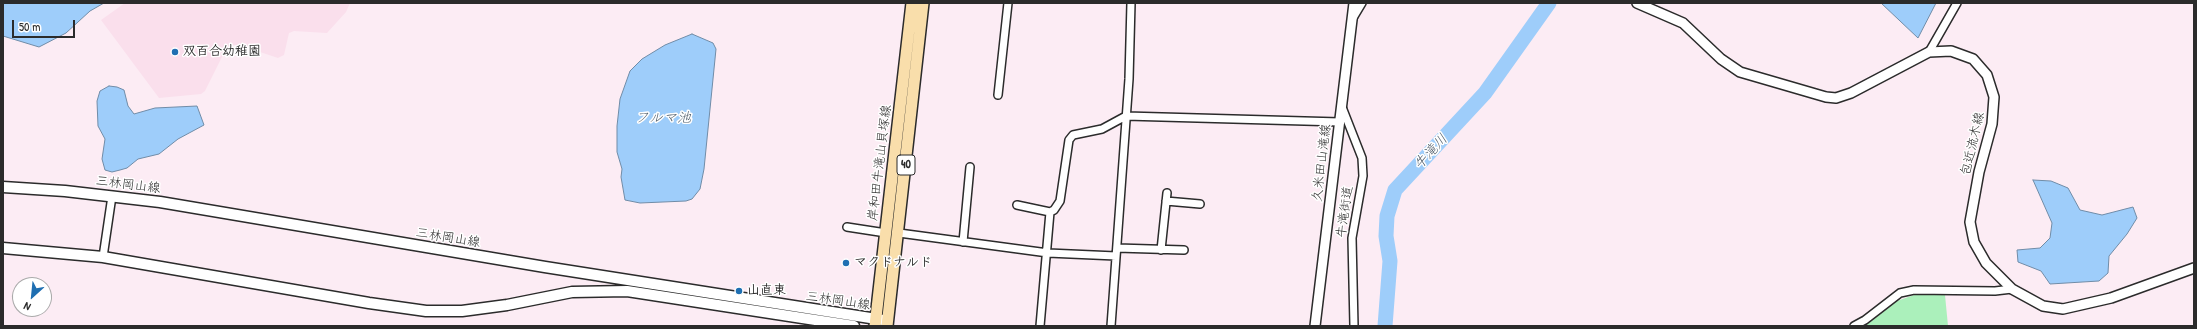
<!DOCTYPE html>
<meta charset="utf-8">
<style>
body{margin:0}
#map{position:relative;width:2197px;height:329px;overflow:hidden;background:#fcecf4;font-family:"Patrick Hand",sans-serif}
canvas{display:block}
.frame{position:absolute;inset:0;border:4px solid #2b2b2b;pointer-events:none}
.north{position:absolute;left:12px;top:277px;width:40px;height:40px;box-sizing:border-box;background:#fff;border:1px solid #aaa;border-radius:50%;rotate:207deg;font-size:11px;font-weight:700;line-height:16px;text-align:center;color:#2b2b2b}
.north::after{content:'';display:block;margin:auto;width:14px;height:18px;background:#1f6fb2;clip-path:polygon(50% 0,100% 100%,50% 72%,0 100%)}
.scale{position:absolute;left:12px;top:20px;width:63px;height:18px;box-sizing:border-box;border:2px solid #2b2b2b;border-top:0;padding-left:5px;font-size:12px;line-height:14px;white-space:nowrap;color:#2b2b2b;-webkit-text-stroke:3px #fff;paint-order:stroke}
</style>
<div id="map">
<canvas width="2197" height="329"></canvas>
<div class="frame"></div>
<div class="north">N</div>
<div class="scale">50 m</div>
</div>
<script>
const g = document.querySelector('canvas').getContext('2d');
g.lineJoin = 'round';
function fillPath(path, color) {
  g.fillStyle = color;
  g.fill(path, 'evenodd');
}
function toPath(rows) {
  const path = new Path2D();
  for (const r of rows) {
    path.moveTo(r[0], r[1]);
    for (let i = 2; i < r.length; i += 2) path.lineTo(r[i], r[i + 1]);
  }
  return path;
}
function strokePath(path, color, width, dash) {
  g.strokeStyle = color;
  g.lineWidth = width;
  g.lineCap = dash ? 'butt' : 'round';
  g.setLineDash(dash || []);
  g.stroke(path);
}
function label(font, color, halo, rows, align = 'center') {
  g.font = font + ' "Patrick Hand","Klee One",sans-serif';
  g.lineWidth = 3;
  g.setLineDash([]);
  g.textBaseline = 'middle';
  g.strokeStyle = halo;
  g.fillStyle = color;
  for (const [text, x, y, turn = 0] of rows) {
    g.save();
    g.translate(x, y);
    g.rotate((+turn || 0) * Math.PI / 180);
    g.textAlign = isNaN(turn) ? turn : align;
    if (halo) g.strokeText(text, 0, 0);
    g.fillText(text, 0, 0);
    g.restore();
  }
}
fillPath(toPath([
 [125,3,350,3,346,12,327,33,294,31,289,33,284,55,278,58,239,45,233,45,226,49,205,91,201,94,159,98,101,20]
]), '#fadfec');
fillPath(toPath([
 [1914,295,1945,295,1948,326,1865,326,1897,301]
]), '#abf0bb');
const water = toPath([
 [3,3,104,3,90,11,66,33,39,47,3,36,3,3],
 [1881,3,1936,3,1918,38,1881,3],
 [692,34,713,43,716,49,704,169,700,189,692,199,686,201,640,203,625,200,621,177,622,169,617,152,617,126,620,99,630,71,642,59,665,45,692,34],
 [109,86,117,87,124,90,128,106,134,114,155,108,197,106,204,125,178,139,159,154,138,159,127,168,120,170,112,172,105,170,102,159,105,139,98,126,97,101,100,91,109,86],
 [2033,180,2051,181,2068,188,2080,210,2102,215,2133,207,2137,218,2127,234,2109,256,2108,273,2099,281,2050,284,2041,271,2018,262,2017,250,2040,248,2050,238,2052,223,2033,180]
]);
fillPath(water, '#9ecdfa');
strokePath(water, '#708ca7', 1);
strokePath(toPath([
 [1385,326,1390,261,1386,236,1387,216,1395,190,1485,93,1549,3]
]), '#9ecdfa', 15);
const minor = toPath([
 [1353,18,1362,3],
 [1929,52,1957,3],
 [998,95,1008,3],
 [1342,107,1362,158,1363,176,1352,238,1354,326],
 [1166,201,1200,204],
 [1017,205,1050,212,1054,210,1060,201,1069,140,1073,135,1102,129,1126,116,1340,122],
 [847,227,886,233],
 [899,233,1048,253,1116,256],
 [963,242,970,167],
 [1117,248,1184,250],
 [1161,250,1167,193],
 [103,257,112,196],
 [1040,326,1050,212],
 [1111,326,1129,79,1131,3],
 [1854,326,1865,320,1900,293,1914,290,1995,291,2012,289]
]);
const tertiary = toPath([
 [1637,3,1683,23,1721,59,1740,72,1826,97,1836,98,1851,93,1929,52,1951,51,1973,59,1987,75,1994,97,1992,124,1979,172,1970,222,1974,242,1986,263,2012,289,2043,306,2063,309,2111,298,2194,268],
 [1315,326,1354,3]
]);
const secondary = toPath([
 [3,187,65,191,160,202,545,267,883,320],
 [3,248,103,257,369,303,426,311,462,311,507,305,572,292,627,291,854,326]
]);
const primary = toPath([
 [875,326,912,3],
 [887,326,923,3]
]);
strokePath(minor, '#2b2b2b', 10);
strokePath(tertiary, '#2b2b2b', 12);
strokePath(secondary, '#2b2b2b', 13);
strokePath(primary, '#2b2b2b', 14);
strokePath(minor, '#fff', 7);
strokePath(tertiary, '#fff', 9);
strokePath(secondary, '#fff', 10);
strokePath(primary, '#f9deab', 11);
for (const [x, y, r, color] of [
 [175,52,4,"#1f6fb2"],
 [846,263,4,"#1f6fb2"],
 [739,291,4,"#1f6fb2"]
]) {
  const dot = new Path2D();
  dot.arc(x, y, r, 0, 2 * Math.PI);
  g.fillStyle = color;
  g.fill(dot);
  strokePath(dot, '#fff', 1.5);
}
for (const [x, y, w] of [
 [906,165,18]
]) {
  const box = new Path2D();
  box.roundRect(x - w / 2, y - 10, w, 20, 3);
  g.fillStyle = '#fff';
  g.fill(box);
  strokePath(box, '#2b2b2b', 1);
}
label('bold 12px', '#2b2b2b', null, [
 ["40",906,165]
]);
label('bold 13px', '#2b2b2b', '#fff', [
 ["双百合幼稚園",183,52],
 ["マクドナルド",854,263],
 ["山直東",747,291]
], 'left');
label('13px', '#2b2b2b', '#fff', [
 ["包近流木線",1973,144,-77],
 ["岸和田牛滝山貝塚線",880,163,-83],
 ["久米田山滝線",1322,163,-83],
 ["三林岡山線",128,185,7],
 ["牛滝街道",1345,212,-82],
 ["三林岡山線",448,238,9],
 ["三林岡山線",838,301,8]
]);
label('italic 14px', '#4e5c69', '#fff', [
 ["フルマ池",663,118],
 ["牛滝川",1431,152,-47]
]);
</script>
